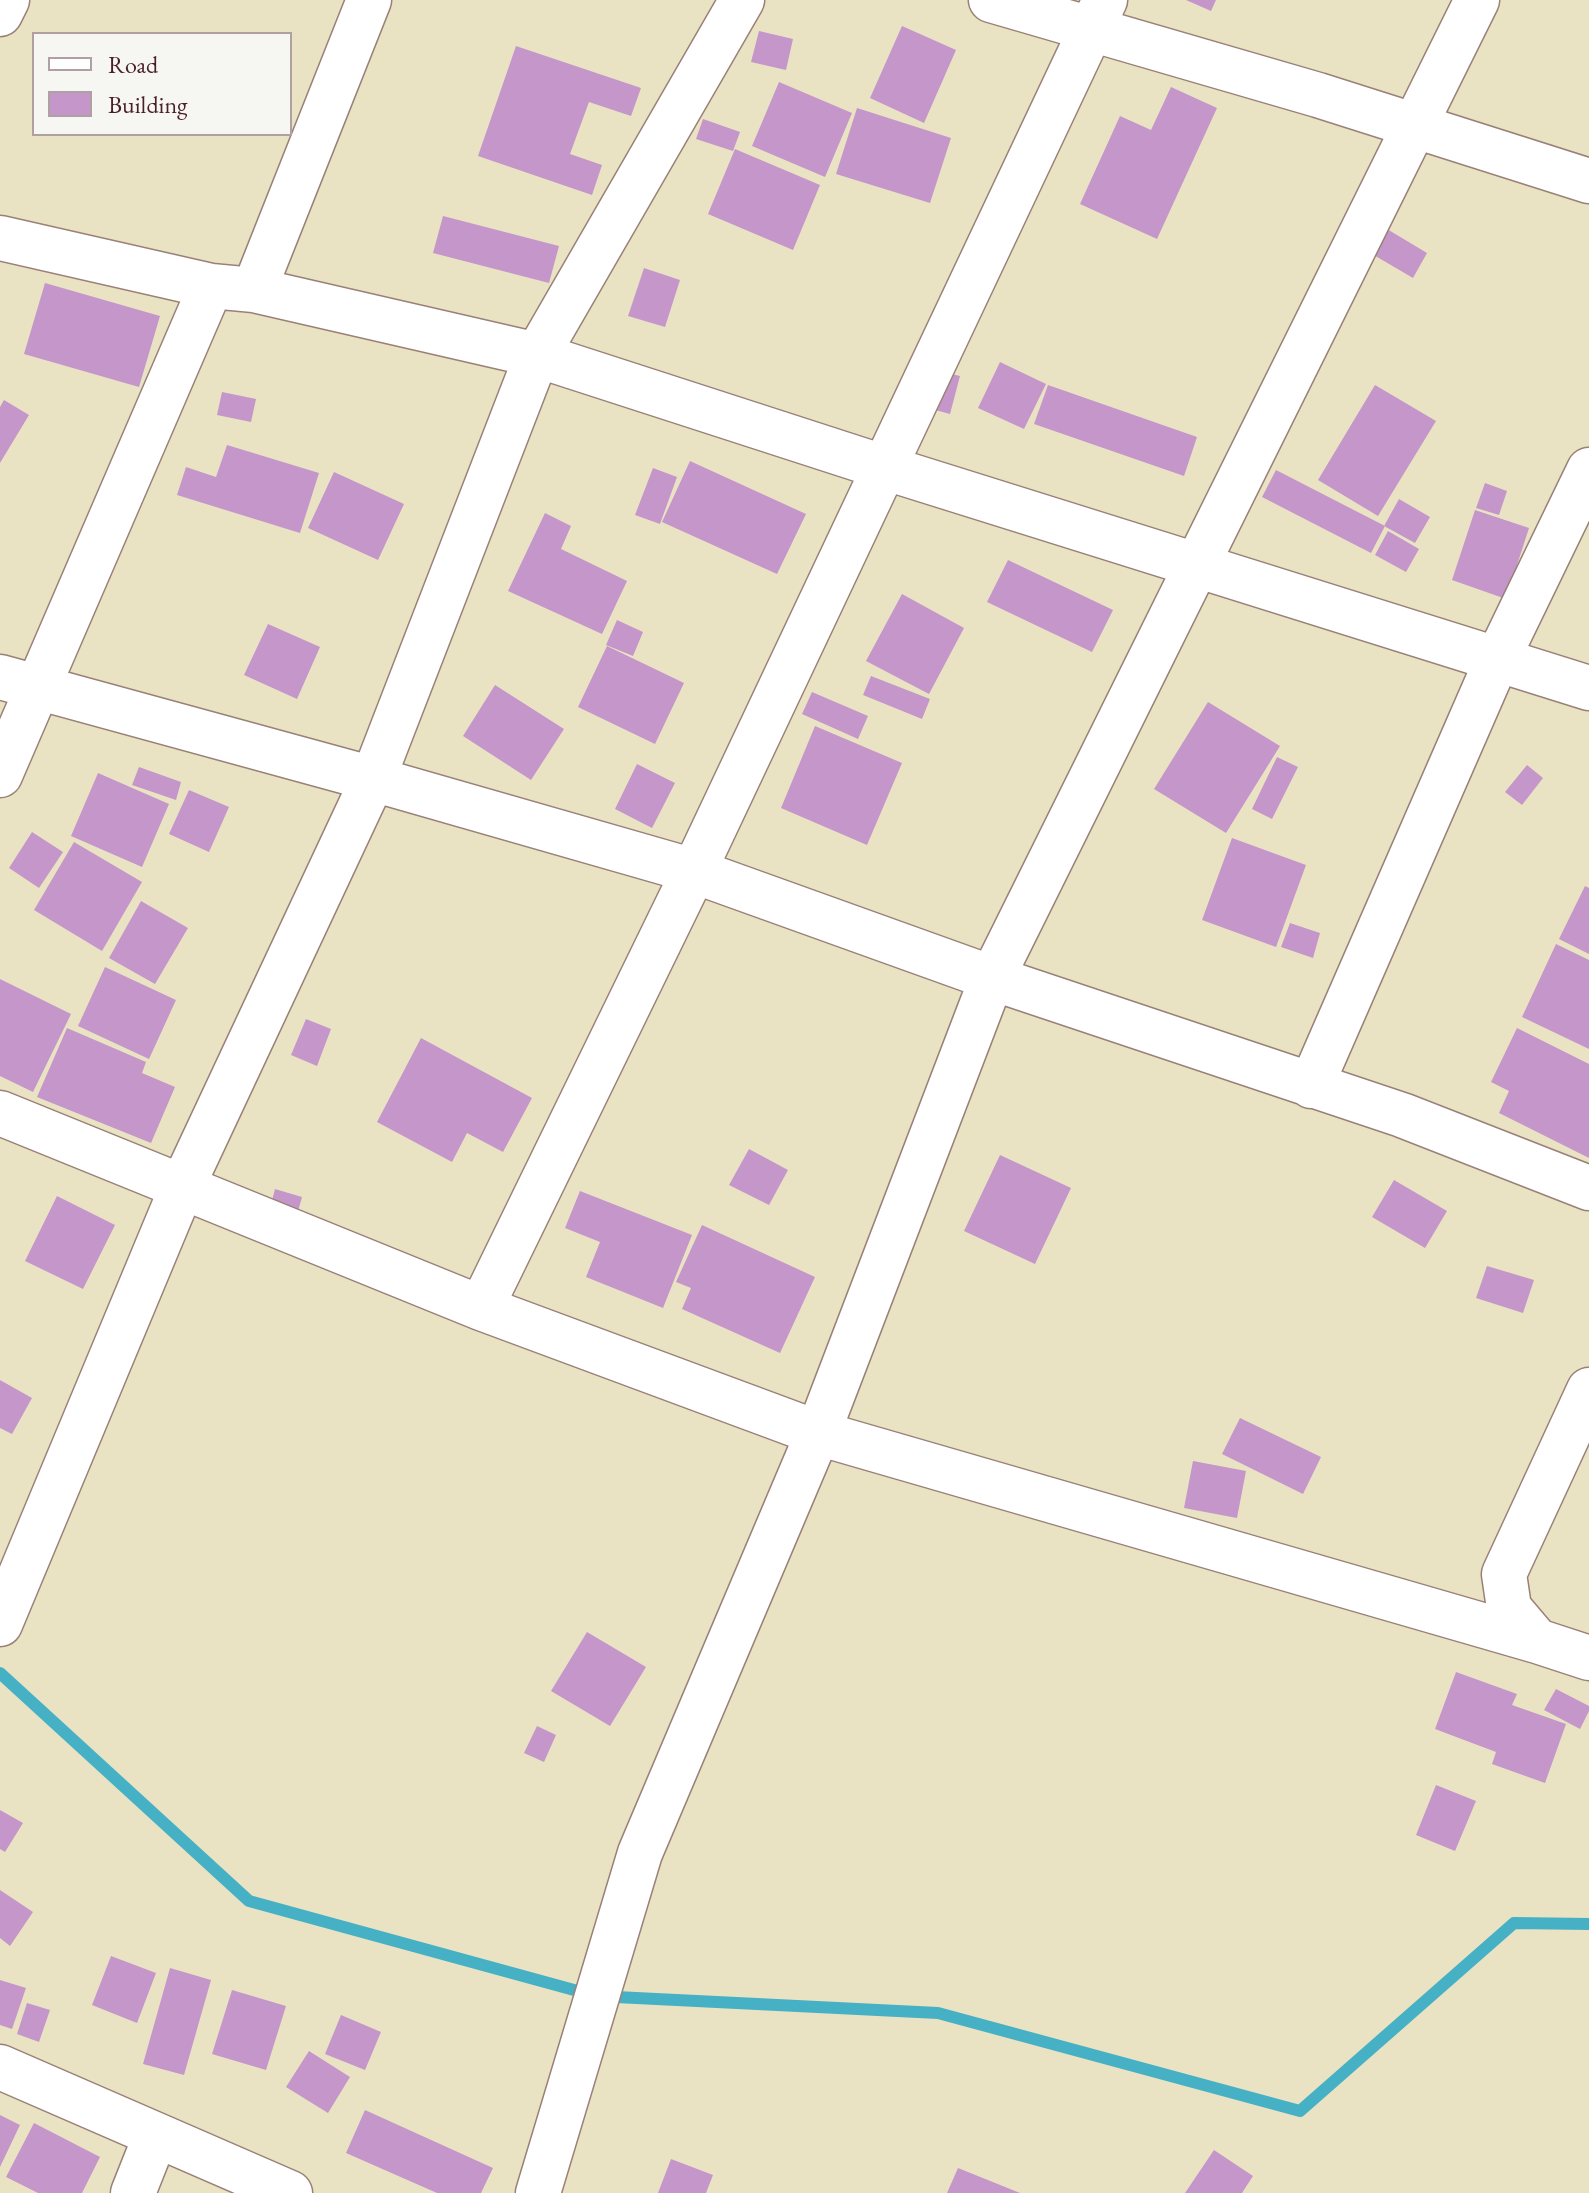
<!DOCTYPE html>
<style>
body{margin:0}
#map{position:relative;width:1589px;height:2193px;overflow:hidden;background:#e9e3c4;font-family:"EB Garamond",serif}
canvas{display:block}
.legend{position:absolute;left:32px;top:32px;width:260px;height:104px;box-sizing:border-box;background:#f6f6f2;border:2px solid #b1a0a2;margin:0;padding:10px 14px;list-style:none;font-size:24px;color:#4a1f2b}
.legend li{display:flex;align-items:center;gap:16px;height:40px}
.legend b{width:40px;border:2px solid #b1a0a2}
</style>
<div id="map">
<canvas width="1589" height="2193"></canvas>
<ul class="legend">
<li><b style="height:10px;background:#fff"></b>Road</li>
<li><b style="height:22px;background:#c496ca"></b>Building</li>
</ul>
</div>
<script>
const g = document.querySelector('canvas').getContext('2d');
g.lineJoin = 'round';
function toPath(rows) {
  const path = new Path2D();
  for (const r of rows) {
    path.moveTo(r[0], r[1]);
    for (let i = 2; i < r.length; i += 2) path.lineTo(r[i], r[i + 1]);
  }
  return path;
}
function strokePath(path, color, width, dash) {
  g.strokeStyle = color;
  g.lineWidth = width;
  g.lineCap = dash ? 'butt' : 'round';
  g.setLineDash(dash || []);
  g.stroke(path);
}
function fillPath(path, color) {
  g.fillStyle = color;
  g.fill(path, 'evenodd');
}
strokePath(toPath([
 [0,1673,249,1901,596,1996,938,2013,1300,2111,1514,1923,1589,1924]
]), '#46b0c5', 12);
fillPath(toPath([
 [1186,0,1216,0,1211,11],
 [902,26,956,50,924,123,870,98],
 [759,31,793,39,786,70,751,62],
 [516,46,641,88,631,116,589,102,570,154,602,165,592,195,478,156],
 [779,82,852,113,825,177,752,146],
 [1171,87,1217,108,1157,239,1080,204,1120,116,1151,130],
 [857,108,951,138,930,203,836,174],
 [703,119,740,132,733,151,696,139],
 [735,149,820,185,793,250,708,214],
 [443,216,559,246,549,283,433,253],
 [1387,229,1427,253,1413,278,1372,254],
 [644,268,680,280,665,327,628,316],
 [45,283,160,316,139,387,24,354],
 [1000,362,1046,384,1024,429,978,408],
 [931,369,960,376,950,414,921,406],
 [1048,385,1197,437,1184,476,1034,424],
 [1375,385,1436,421,1378,516,1318,480],
 [222,392,256,399,251,422,217,415],
 [4,400,29,415,0,463,0,407],
 [227,445,319,473,300,533,177,495,186,467,216,477],
 [690,461,806,514,777,574,662,522],
 [653,468,677,477,660,524,635,515],
 [1276,470,1385,526,1371,553,1262,497],
 [334,472,404,504,378,560,308,528],
 [1485,483,1507,491,1499,515,1476,508],
 [1399,499,1430,517,1415,543,1384,526],
 [1475,510,1529,528,1506,599,1452,580],
 [545,513,571,526,561,549,627,581,602,634,508,591],
 [1388,531,1419,549,1406,572,1375,555],
 [1008,560,1113,610,1092,652,987,602],
 [902,594,964,628,929,694,866,661],
 [617,620,643,632,633,656,606,645],
 [268,624,320,647,297,699,244,675],
 [607,646,684,683,655,744,578,707],
 [871,676,930,699,922,719,863,695],
 [495,685,564,729,531,780,463,736],
 [812,692,868,716,858,739,802,714],
 [1208,702,1280,746,1226,833,1154,789],
 [815,726,902,763,867,845,781,808],
 [1277,757,1298,767,1272,819,1252,809],
 [637,764,675,783,652,828,615,809],
 [1527,765,1543,778,1522,805,1505,792],
 [139,767,181,782,176,800,132,785],
 [98,773,169,804,142,867,71,836],
 [189,790,229,807,209,852,169,834],
 [32,832,63,852,39,888,9,868],
 [1232,838,1306,865,1276,947,1202,920],
 [74,842,142,882,102,951,34,910],
 [1585,886,1589,888,1589,954,1559,939],
 [141,901,188,928,155,984,109,958],
 [1290,923,1320,933,1313,958,1281,947],
 [1556,944,1589,960,1589,1049,1522,1017],
 [105,967,176,1000,149,1059,78,1026],
 [0,979,71,1014,33,1092,0,1076],
 [306,1019,331,1029,317,1066,291,1055],
 [67,1028,146,1062,142,1073,175,1087,151,1143,37,1097],
 [1517,1028,1589,1064,1589,1158,1499,1113,1509,1091,1491,1082],
 [421,1038,532,1098,503,1152,467,1133,452,1162,377,1122],
 [749,1149,788,1170,769,1205,729,1185],
 [1000,1155,1071,1188,1035,1264,964,1231],
 [1394,1180,1447,1211,1425,1248,1372,1217],
 [275,1189,302,1197,297,1215,270,1208],
 [580,1191,692,1235,663,1308,586,1277,600,1242,565,1228],
 [57,1196,115,1225,83,1289,25,1261],
 [702,1225,815,1277,780,1353,682,1309,691,1288,676,1282],
 [1487,1266,1534,1280,1523,1313,1476,1298],
 [0,1380,32,1398,12,1434,0,1428],
 [1240,1418,1321,1457,1303,1494,1222,1454],
 [1193,1461,1246,1471,1237,1518,1184,1508],
 [587,1632,646,1667,610,1726,551,1691],
 [1456,1672,1517,1694,1512,1705,1566,1724,1545,1783,1492,1764,1496,1752,1435,1729],
 [1556,1689,1589,1706,1589,1711,1580,1729,1544,1710],
 [537,1726,556,1735,544,1762,524,1753],
 [1436,1785,1476,1801,1455,1851,1416,1835],
 [0,1810,23,1823,5,1852,0,1849],
 [0,1890,33,1912,10,1946,0,1938],
 [111,1956,156,1973,137,2023,92,2005],
 [170,1968,211,1980,184,2075,143,2064],
 [0,1980,26,1988,12,2029,0,2025],
 [232,1990,286,2006,266,2070,212,2054],
 [27,2003,50,2010,39,2042,17,2034],
 [341,2015,381,2032,365,2070,325,2054],
 [309,2051,350,2077,328,2113,286,2087],
 [365,2110,493,2168,481,2193,437,2193,346,2153],
 [0,2115,20,2125,0,2167],
 [34,2123,100,2157,82,2193,38,2193,6,2177],
 [1214,2150,1253,2176,1242,2193,1185,2193],
 [671,2159,713,2175,706,2193,658,2193],
 [958,2168,1020,2193,947,2193]
]), '#c496ca');
const minor = toPath([
 [991,0,1318,95,1589,181],
 [0,14,7,0],
 [0,238,211,286,254,290,537,355,883,467,1589,688],
 [254,290,369,0],
 [0,677,373,779,694,871,992,978,1402,1115,1589,1188],
 [0,775,211,286],
 [1311,1086,1497,660,1589,470],
 [0,1113,481,1308,818,1433,1537,1641],
 [481,1308,694,871,1105,0],
 [1589,1390,1504,1574,1509,1608,1537,1641,1589,1658],
 [0,1624,183,1185,373,779,537,355,742,0],
 [0,2067,290,2193],
 [133,2193,156,2135],
 [538,2193,640,1853,818,1433,992,978,1477,0]
]);
strokePath(minor, '#9a8178', 47);
strokePath(minor, '#fff', 44);
</script>
